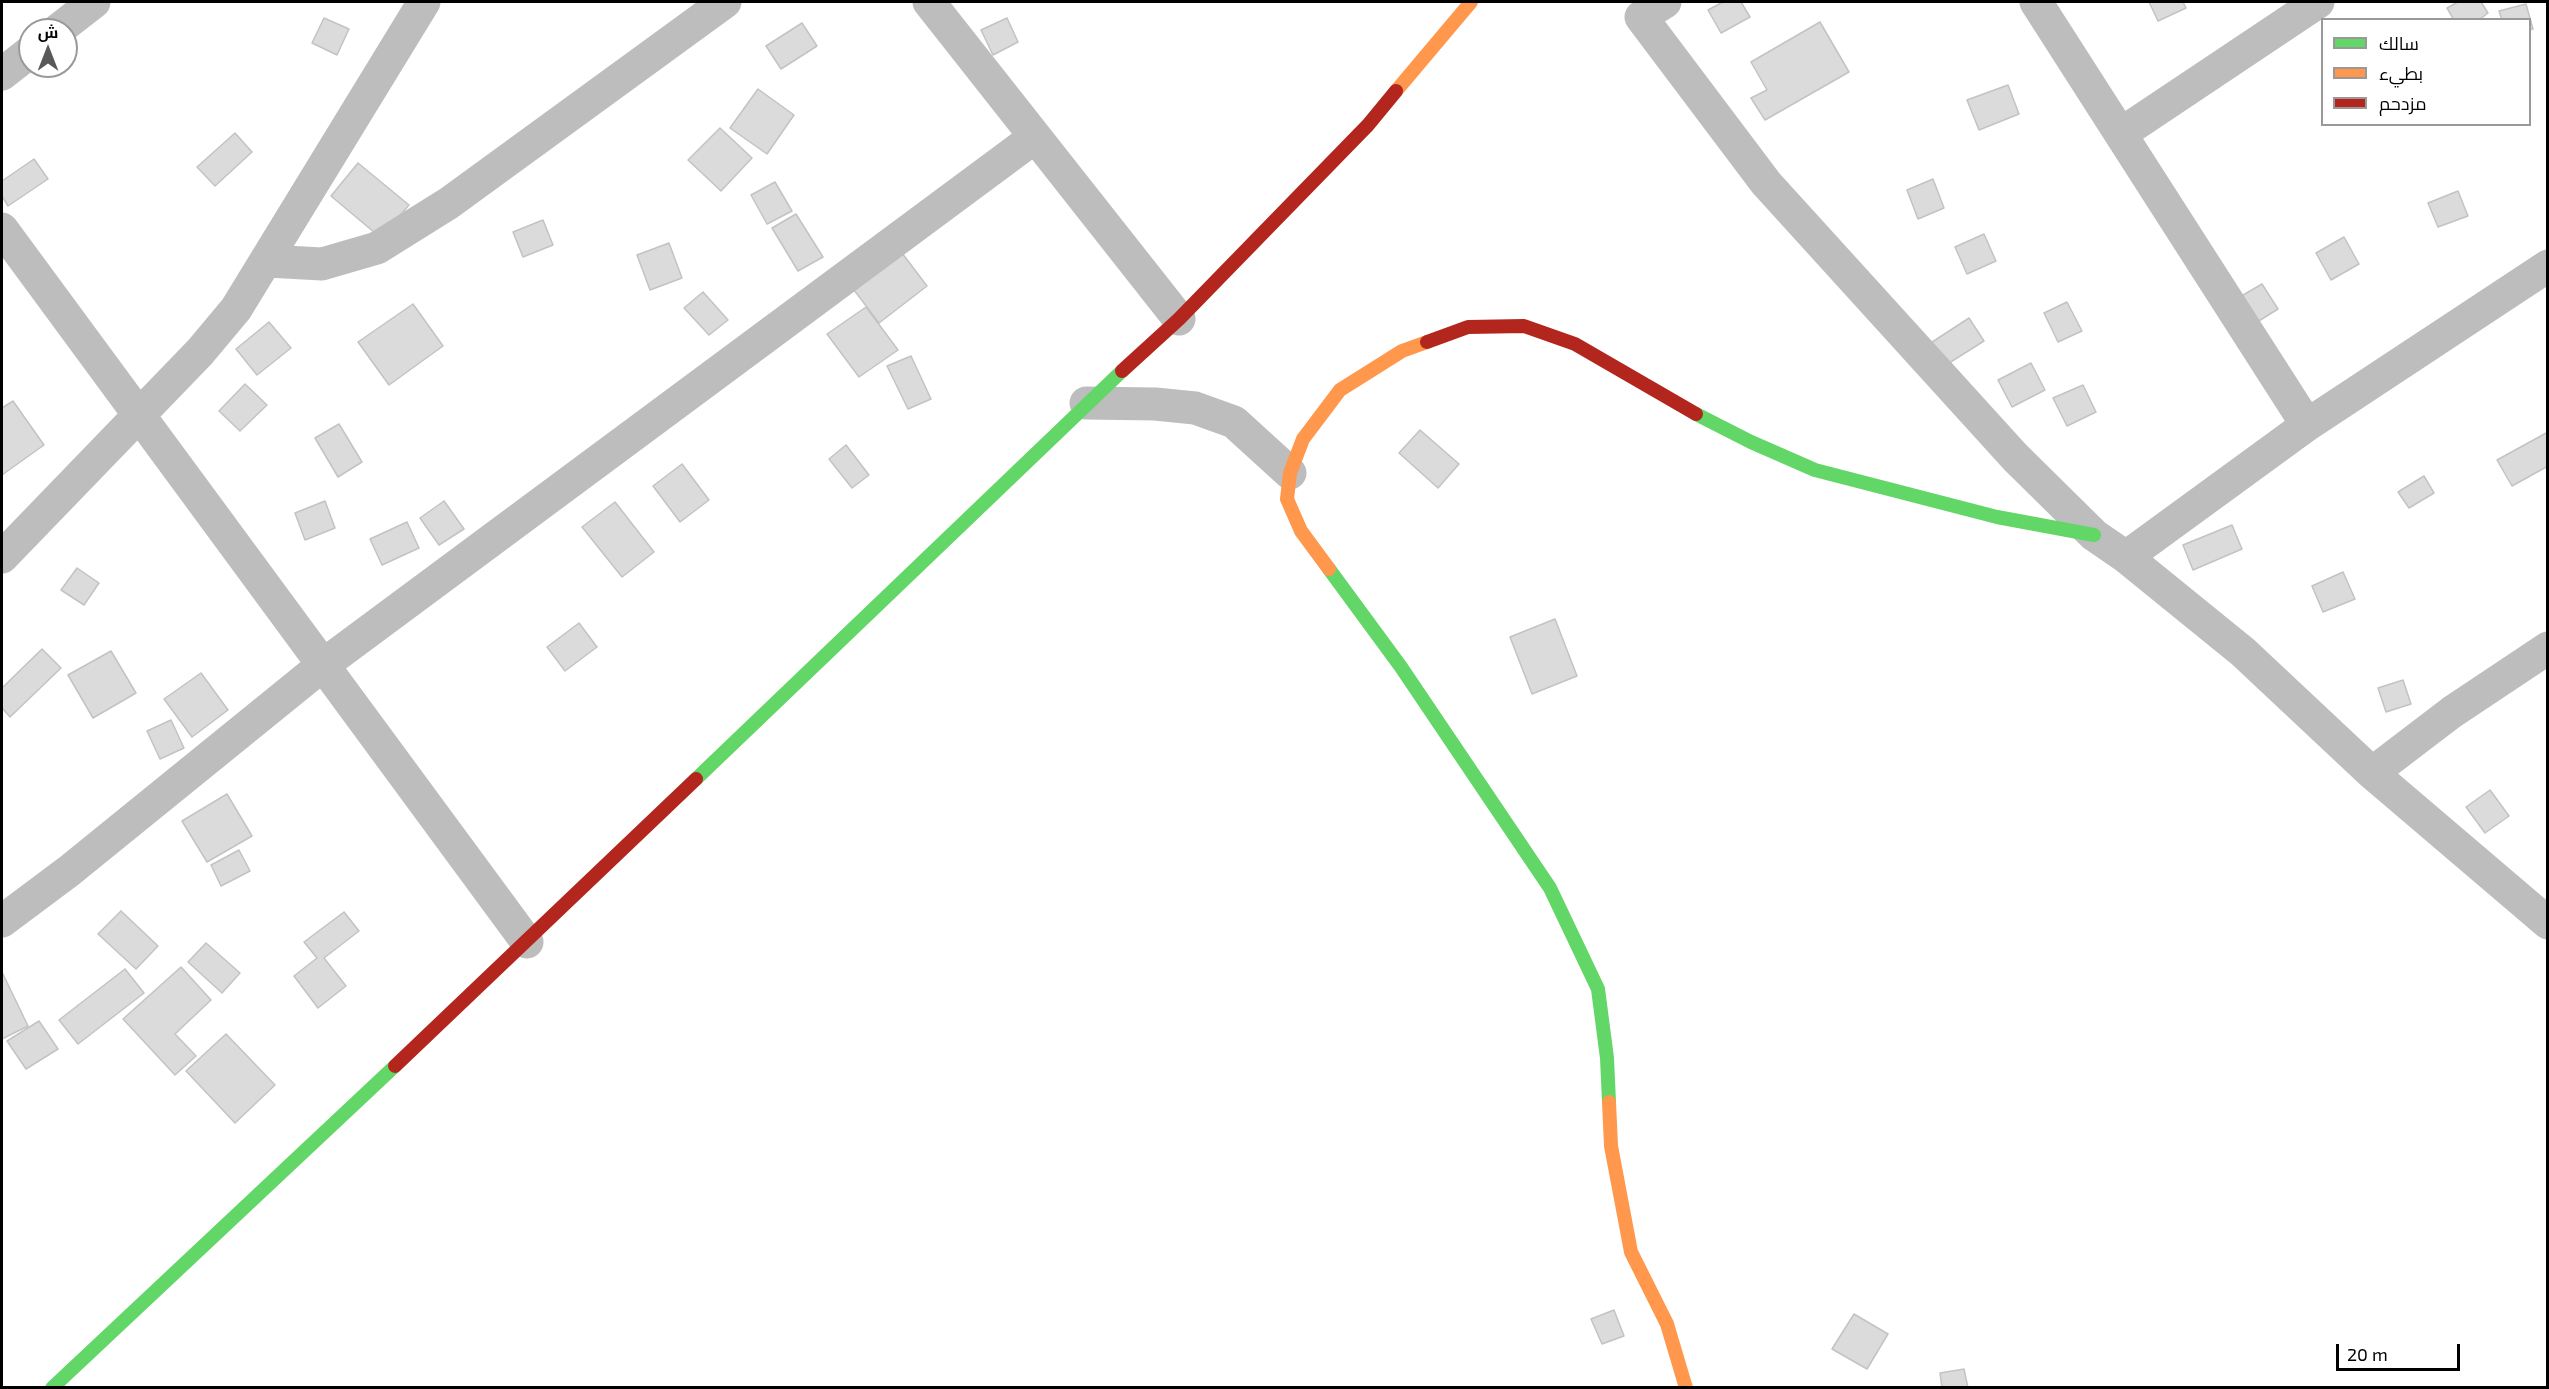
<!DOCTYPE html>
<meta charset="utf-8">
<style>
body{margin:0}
#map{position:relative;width:2549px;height:1389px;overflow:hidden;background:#fff;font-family:"Exo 2",Cairo,sans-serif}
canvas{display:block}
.frame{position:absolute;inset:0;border:3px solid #000;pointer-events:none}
.legend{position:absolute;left:2321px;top:18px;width:210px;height:108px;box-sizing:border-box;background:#fff;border:2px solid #999;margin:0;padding:8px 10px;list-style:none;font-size:18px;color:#000}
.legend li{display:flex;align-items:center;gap:12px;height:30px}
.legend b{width:30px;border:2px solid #999}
.north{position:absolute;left:18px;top:18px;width:60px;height:60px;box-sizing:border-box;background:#fff;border:2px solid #999;border-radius:50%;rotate:0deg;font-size:16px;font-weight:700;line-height:24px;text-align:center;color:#000}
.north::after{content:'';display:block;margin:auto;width:21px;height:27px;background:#595959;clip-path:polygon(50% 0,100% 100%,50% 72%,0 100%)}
.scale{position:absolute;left:2336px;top:1344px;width:124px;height:27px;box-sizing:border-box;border:3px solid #000;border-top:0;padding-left:8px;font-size:18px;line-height:21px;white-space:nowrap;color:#000;-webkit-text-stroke:4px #fff;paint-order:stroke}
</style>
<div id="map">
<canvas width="2549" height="1389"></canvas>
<div class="frame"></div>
<ul class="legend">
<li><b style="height:8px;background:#63d668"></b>سالك</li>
<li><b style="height:8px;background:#ff974d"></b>بطيء</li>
<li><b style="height:8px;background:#b3261e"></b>مزدحم</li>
</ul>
<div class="north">ش</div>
<div class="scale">20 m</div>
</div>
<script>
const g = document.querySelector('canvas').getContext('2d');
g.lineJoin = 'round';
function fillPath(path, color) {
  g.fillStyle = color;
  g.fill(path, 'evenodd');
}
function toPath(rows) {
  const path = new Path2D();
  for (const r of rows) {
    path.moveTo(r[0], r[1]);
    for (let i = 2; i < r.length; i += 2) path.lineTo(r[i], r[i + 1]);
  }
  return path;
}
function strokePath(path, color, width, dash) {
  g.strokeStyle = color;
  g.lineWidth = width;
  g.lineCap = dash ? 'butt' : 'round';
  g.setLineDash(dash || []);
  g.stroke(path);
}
const building = toPath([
 [1723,2,1741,2,1750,17,1721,33,1708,10,1723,2],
 [2149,2,2183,2,2186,8,2158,21,2149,2],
 [2458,2,2481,2,2488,13,2479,20,2454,20,2447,8,2458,2],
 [2526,4,2533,29,2530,30,2530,20,2502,20,2499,11,2526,4],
 [324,18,349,29,337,55,312,43,324,18],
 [1007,18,1018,42,993,55,981,30,1007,18],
 [1820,22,1849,72,1765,120,1751,98,1767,90,1751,62,1820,22],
 [802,23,817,46,781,69,766,46,802,23],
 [2008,85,2019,114,1979,130,1967,100,2008,85],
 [758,89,794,115,767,154,730,128,758,89],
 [720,128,752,158,721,191,688,160,720,128],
 [235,133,252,152,215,186,197,167,235,133],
 [34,159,48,179,8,206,2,196,2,181,34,159],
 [358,163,409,205,381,238,331,196,358,163],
 [1933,179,1944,208,1918,219,1907,190,1933,179],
 [775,182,792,211,767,224,751,195,775,182],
 [2458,191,2468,216,2438,227,2428,203,2458,191],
 [796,214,823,257,798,271,772,228,796,214],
 [543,220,553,245,523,257,513,232,543,220],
 [1984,234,1996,261,1967,274,1955,247,1984,234],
 [2344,237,2359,264,2331,280,2316,253,2344,237],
 [669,243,682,278,650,290,637,255,669,243],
 [902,253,927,286,879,323,854,290,902,253],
 [2262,284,2278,309,2254,324,2238,298,2262,284],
 [703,292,728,320,709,335,684,308,703,292],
 [2067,302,2082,331,2058,342,2044,313,2067,302],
 [413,304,443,346,389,385,358,342,413,304],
 [866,307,898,350,859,377,827,334,866,307],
 [1969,318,1984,341,1938,370,1923,348,1969,318],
 [269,322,291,348,257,375,236,349,269,322],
 [911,356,931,399,908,409,887,366,911,356],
 [2031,363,2045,390,2012,407,1998,380,2031,363],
 [245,384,267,405,240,431,219,411,245,384],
 [2083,385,2096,412,2067,426,2053,398,2083,385],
 [13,401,44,445,2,475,2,408,13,401],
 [339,424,362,462,338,477,315,438,339,424],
 [1420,430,1459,464,1438,488,1399,453,1420,430],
 [2548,432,2548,466,2512,486,2497,460,2548,432],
 [846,445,869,475,852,488,829,459,846,445],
 [682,464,709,500,680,522,653,486,682,464],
 [2424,476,2434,493,2409,508,2398,492,2424,476],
 [325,501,335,528,305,540,295,513,325,501],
 [444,501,464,529,439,545,420,518,444,501],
 [615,502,654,552,622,577,582,527,615,502],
 [407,522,419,548,382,565,370,539,407,522],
 [2232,525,2242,549,2193,570,2183,545,2232,525],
 [77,568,99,583,84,605,61,590,77,568],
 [2343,572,2355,599,2323,612,2312,586,2343,572],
 [1555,619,1577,676,1532,694,1510,637,1555,619],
 [579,623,597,647,565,671,547,647,579,623],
 [42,649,61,668,10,717,2,708,2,688,42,649],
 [111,651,136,693,93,718,68,675,111,651],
 [201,673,228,710,192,737,164,699,201,673],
 [2403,680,2411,704,2386,712,2378,688,2403,680],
 [171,720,184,748,160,759,147,731,171,720],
 [2490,790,2509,816,2485,833,2466,807,2490,790],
 [227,794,252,836,207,862,182,821,227,794],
 [239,850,250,871,221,886,211,865,239,850],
 [121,911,158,946,136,969,98,934,121,911],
 [344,912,359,931,324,958,346,986,318,1008,294,976,317,958,304,942,344,912],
 [206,943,240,973,222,993,188,962,206,943],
 [181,967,211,1000,175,1034,196,1056,175,1075,123,1019,181,967],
 [125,969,144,993,78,1044,59,1020,125,969],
 [2,972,28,1026,2,1039,2,972],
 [39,1021,58,1049,26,1069,7,1041,39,1021],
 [226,1034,275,1085,235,1123,186,1071,226,1034],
 [1614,1310,1624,1336,1602,1344,1591,1319,1614,1310],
 [1854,1314,1888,1334,1867,1369,1832,1349,1854,1314],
 [1964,1369,1968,1388,1942,1388,1940,1373,1964,1369]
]);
fillPath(building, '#dbdbdb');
strokePath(building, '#c3c3c3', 1.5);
strokePath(toPath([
 [929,2,1179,319],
 [1665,2,1641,17,1766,183,2015,457,2094,535,2126,557,2243,652,2372,773,2548,923],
 [2036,2,2307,425],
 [58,30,94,2],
 [2,74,30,52],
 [2122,133,2318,2],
 [2,229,527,942],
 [267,261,322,264,377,248,449,203,725,2],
 [1086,403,1155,404,1195,408,1234,422,1290,473],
 [2,557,200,352,236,309,424,2],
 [2126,557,2307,425,2548,266],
 [2372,773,2452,712,2548,648],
 [2,921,69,871,323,665,1035,137]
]), '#bdbdbd', 33);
strokePath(toPath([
 [1696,414,1751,442,1815,470,1997,517,2094,535],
 [1329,569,1401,667,1550,888,1598,989,1607,1058,1609,1102],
 [696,779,1122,371],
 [52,1388,395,1066]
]), '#63d668', 14);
strokePath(toPath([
 [1396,91,1471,2],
 [1329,569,1301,531,1287,499,1290,473,1303,439,1340,390,1402,351,1427,342],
 [1609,1102,1611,1146,1631,1252,1667,1324,1686,1388]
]), '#ff974d', 14);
strokePath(toPath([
 [1427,342,1468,327,1524,326,1575,344,1696,414],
 [1122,371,1179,319,1368,125,1396,91],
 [395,1066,696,779]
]), '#b3261e', 14);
</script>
